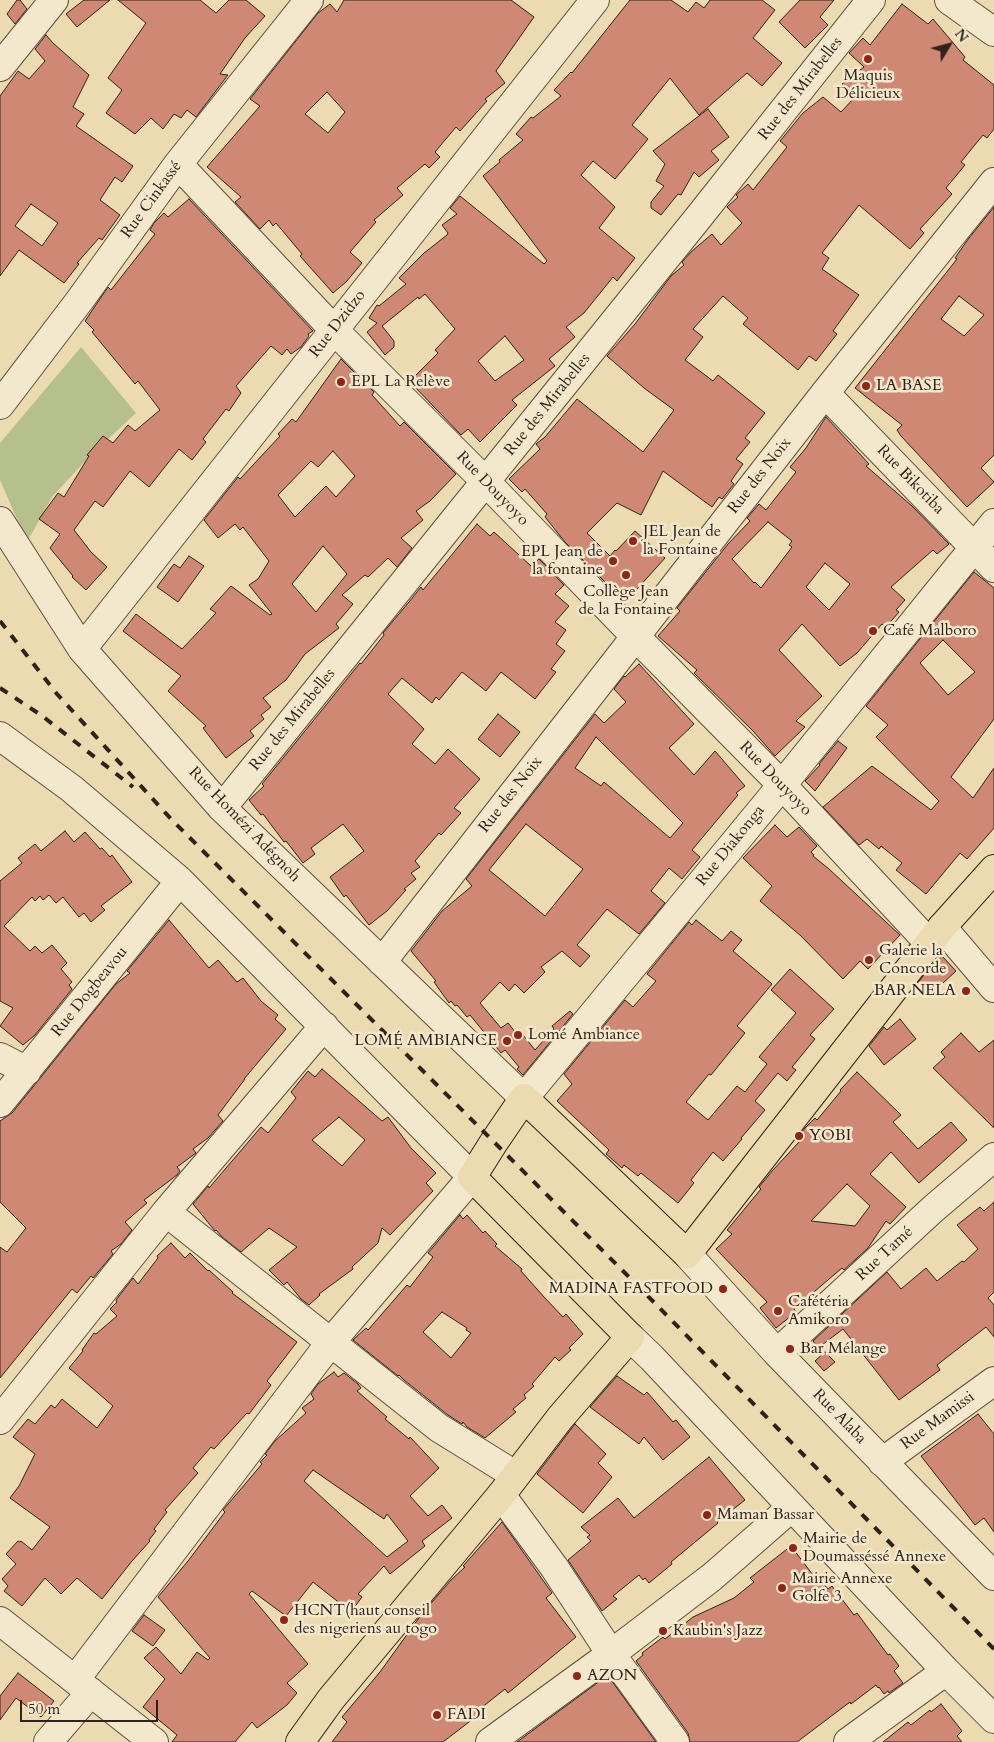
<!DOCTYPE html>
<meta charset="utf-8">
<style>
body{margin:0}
#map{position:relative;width:994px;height:1742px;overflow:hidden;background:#ecdab0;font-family:Cardo,serif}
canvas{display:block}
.north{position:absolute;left:924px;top:20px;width:50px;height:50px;-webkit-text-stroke:4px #f3e7cc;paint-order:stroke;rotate:53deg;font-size:14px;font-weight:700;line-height:20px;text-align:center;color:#2f221a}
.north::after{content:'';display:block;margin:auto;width:18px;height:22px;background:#2f221a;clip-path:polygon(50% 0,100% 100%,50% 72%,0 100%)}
.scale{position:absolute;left:20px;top:1700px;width:138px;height:22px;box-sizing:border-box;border:2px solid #2f221a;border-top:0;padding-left:6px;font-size:15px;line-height:18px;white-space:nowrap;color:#2f221a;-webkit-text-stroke:4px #f3e7cc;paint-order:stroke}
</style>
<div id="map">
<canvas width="994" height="1742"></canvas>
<div class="north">N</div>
<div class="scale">50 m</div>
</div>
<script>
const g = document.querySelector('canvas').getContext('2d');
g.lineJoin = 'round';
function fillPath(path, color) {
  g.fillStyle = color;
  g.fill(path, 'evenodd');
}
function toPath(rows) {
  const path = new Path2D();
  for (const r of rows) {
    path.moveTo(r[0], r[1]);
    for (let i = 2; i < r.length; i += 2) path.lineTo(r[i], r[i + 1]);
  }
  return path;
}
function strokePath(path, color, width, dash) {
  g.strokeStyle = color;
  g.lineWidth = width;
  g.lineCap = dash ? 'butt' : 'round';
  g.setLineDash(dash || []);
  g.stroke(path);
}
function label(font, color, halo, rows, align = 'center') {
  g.font = font + ' Cardo,serif';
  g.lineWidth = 5;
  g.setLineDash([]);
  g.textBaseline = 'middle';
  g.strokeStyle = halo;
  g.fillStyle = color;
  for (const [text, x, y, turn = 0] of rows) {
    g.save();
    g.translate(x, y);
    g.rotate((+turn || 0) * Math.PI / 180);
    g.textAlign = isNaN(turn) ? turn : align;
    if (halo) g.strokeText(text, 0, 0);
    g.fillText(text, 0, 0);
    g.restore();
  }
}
fillPath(toPath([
 [81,347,136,413,89,457,52,497,27,542,0,480,0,443]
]), '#b6c08c');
const building = toPath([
 [17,0,20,0,27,9,15,24,7,14,17,0],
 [84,0,110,0,77,27,66,14,84,0],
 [118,0,200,0,216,13,229,0,246,0,265,16,245,38,220,74,228,75,196,117,187,110,181,118,174,114,163,129,151,118,135,134,106,113,122,90,108,78,146,23,118,0],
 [344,0,511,0,534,17,496,71,505,83,485,99,487,101,460,131,456,127,435,152,440,157,429,168,425,164,397,188,403,195,374,220,376,222,350,252,362,263,346,282,333,293,300,256,302,254,276,223,273,226,269,220,260,229,235,202,241,197,207,167,260,106,250,99,318,13,330,4,337,12,344,0],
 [327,92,345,112,328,133,305,114,327,92],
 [630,0,671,0,688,12,696,2,704,8,710,0,762,0,775,10,753,38,782,63,762,86,747,73,699,115,670,78,632,125,648,139,615,179,593,161,581,175,615,207,599,228,635,258,617,281,613,277,584,313,566,327,575,337,549,359,555,366,512,400,517,405,480,442,468,429,461,435,412,384,412,379,438,353,435,350,455,329,425,294,419,299,418,297,382,326,394,341,394,347,385,355,367,332,377,323,369,318,377,305,379,306,406,284,399,278,424,253,447,235,448,233,442,225,457,214,450,208,460,196,544,264,547,261,483,176,500,162,499,160,523,140,516,134,531,117,533,118,561,96,554,90,571,72,572,73,630,0],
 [505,336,524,360,495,381,478,361,505,336],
 [800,0,834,0,820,17,828,25,805,48,779,22,800,0],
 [902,4,928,24,933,19,965,57,963,60,994,85,994,129,987,138,983,135,961,162,965,165,946,188,952,194,920,229,924,233,910,249,859,205,822,253,829,258,822,269,859,295,833,331,837,334,816,361,809,356,798,370,743,324,748,318,723,296,693,329,703,337,685,360,713,381,718,375,765,413,745,438,750,442,736,459,743,464,731,481,734,484,722,499,719,497,712,507,663,471,641,515,617,503,587,533,610,556,615,550,616,551,635,531,665,558,629,598,613,583,609,586,565,542,545,517,547,514,525,489,522,492,509,479,540,449,536,444,545,437,577,399,643,452,674,410,644,388,607,356,635,324,671,276,684,265,682,262,692,251,712,234,721,245,742,223,727,207,738,197,736,195,737,194,748,184,753,190,787,147,780,141,803,113,823,97,841,112,855,97,842,84,864,67,849,53,863,38,870,45,902,4],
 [46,35,53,43,89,75,73,107,84,114,76,126,133,166,122,182,115,177,100,200,120,215,102,240,99,238,77,263,79,264,64,283,19,250,0,276,0,96,18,71,29,79,45,61,35,49,46,35],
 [31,204,58,223,42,246,15,226,31,204],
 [708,109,729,137,711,151,719,160,699,177,694,172,681,195,678,194,661,215,651,208,651,202,664,186,656,181,665,164,653,151,708,109],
 [189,199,313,331,308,334,309,336,301,347,291,354,287,349,282,355,271,346,236,386,241,393,229,411,226,409,203,439,206,442,192,460,179,449,149,487,130,471,103,507,95,501,74,530,91,552,107,567,86,590,72,577,73,576,50,548,60,534,39,519,58,493,64,497,89,456,87,455,103,436,113,443,128,425,135,431,160,410,138,381,135,384,92,332,94,330,85,321,108,287,111,290,155,234,150,230,154,223,164,213,168,217,189,199],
 [994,207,994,455,981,468,994,482,967,507,901,436,897,430,902,425,855,388,957,259,955,258,969,238,994,207],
 [959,296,984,315,964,336,941,319,959,296],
 [341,359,374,392,372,395,400,426,404,422,456,474,430,501,416,511,423,520,401,538,412,548,397,567,388,558,368,577,365,575,342,595,353,604,336,624,339,628,305,654,286,680,263,698,271,707,261,715,264,719,250,731,254,736,226,758,203,728,206,726,168,691,181,676,123,631,136,614,182,649,216,613,210,609,231,586,270,615,272,614,249,585,258,579,269,561,243,527,240,530,235,524,218,538,204,520,238,477,240,479,280,436,278,434,292,419,296,422,341,359],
 [333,451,355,476,336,497,326,486,295,517,278,495,311,461,318,467,333,451],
 [323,546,347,574,316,612,292,584,323,546],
 [826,417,869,464,866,466,912,506,949,544,937,554,933,550,891,587,905,600,896,610,899,612,886,627,882,624,857,653,840,666,802,624,779,650,822,696,796,721,805,727,775,756,753,731,694,673,697,670,658,636,680,611,677,608,728,544,750,521,747,518,759,504,766,510,796,472,790,467,806,448,826,417],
 [768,522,792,541,789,545,792,547,761,588,755,582,754,583,732,559,768,522],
 [825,563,850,584,829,610,806,587,825,563],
 [477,524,490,536,494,532,531,566,539,559,564,585,555,594,569,606,555,622,566,630,556,644,565,651,551,669,556,672,535,699,501,672,486,691,462,672,439,700,436,697,432,703,402,678,388,694,424,729,412,744,435,764,448,749,480,779,454,808,461,813,441,835,439,833,415,861,420,867,411,873,416,879,404,889,406,890,387,911,369,925,346,895,344,897,330,877,364,851,343,824,311,848,315,854,303,863,286,841,284,842,263,814,261,815,249,800,264,786,262,784,360,663,361,664,384,635,383,633,409,602,421,587,423,590,477,524],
 [189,556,204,566,178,602,157,587,174,564,180,568,189,556],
 [974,572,994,588,994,719,951,777,973,798,994,768,994,828,967,859,960,853,926,894,896,870,902,863,881,846,879,849,867,839,859,845,823,807,872,766,931,810,939,801,876,737,888,725,866,706,974,572],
 [943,640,975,672,948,695,920,663,943,640],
 [639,664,694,724,669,748,694,775,715,751,745,786,736,793,738,795,692,850,700,857,682,879,669,868,651,891,665,903,639,934,607,909,577,945,590,956,580,967,562,951,541,967,545,972,524,993,515,984,509,991,500,982,480,1003,501,1028,508,1023,516,1033,519,1030,535,1050,554,1029,552,1026,570,1011,573,1014,523,1075,517,1069,519,1067,505,1050,501,1053,470,1015,467,1017,457,1005,455,1006,451,1001,449,1003,434,982,436,981,411,951,442,911,472,886,466,879,595,714,604,723,626,702,614,689,624,676,625,677,639,664],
 [596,737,683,823,670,838,604,782,601,786,575,768,596,737],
 [526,824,583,869,545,916,489,870,526,824],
 [498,714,520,732,500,757,478,739,498,714],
 [838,741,847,748,815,791,805,781,820,765,819,764,838,741],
 [775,825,787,837,799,827,817,846,811,852,814,855,813,856,829,869,900,935,868,969,860,961,843,979,801,936,760,901,772,886,743,858,775,825],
 [65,831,74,842,85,832,100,849,102,848,110,857,112,855,132,882,101,906,105,910,91,922,84,913,79,917,63,897,56,903,49,895,43,900,40,896,35,901,32,897,4,926,30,951,35,946,42,953,52,945,67,963,61,969,72,982,69,985,72,989,35,1035,23,1045,0,1026,13,1008,0,1001,0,881,22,863,18,858,35,844,41,851,65,831],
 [169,920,209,968,218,960,237,982,243,978,261,1001,278,1015,275,1019,286,1029,244,1079,245,1079,218,1115,223,1121,208,1138,193,1149,196,1153,177,1167,180,1171,177,1175,144,1200,147,1203,125,1222,132,1230,121,1244,111,1251,113,1254,93,1278,91,1276,77,1293,72,1289,0,1378,0,1247,7,1252,26,1228,0,1202,0,1121,12,1113,116,984,130,973,127,971,169,920],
 [696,920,722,941,731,931,742,940,733,951,772,984,737,1026,745,1033,711,1075,709,1074,686,1102,708,1120,737,1086,745,1092,767,1064,759,1057,796,1013,771,990,790,969,834,1009,810,1035,815,1039,792,1067,796,1070,787,1081,778,1073,755,1101,765,1110,741,1138,742,1139,723,1161,713,1152,691,1180,694,1183,678,1203,641,1173,638,1176,624,1165,622,1168,606,1154,609,1150,557,1101,572,1084,564,1074,625,1000,633,1007,656,981,647,974,689,922,692,925,696,920],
 [942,956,956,971,928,997,916,985,932,965,942,956],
 [900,1019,916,1039,884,1065,869,1046,884,1027,887,1030,900,1019],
 [961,1033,979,1052,994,1040,994,1128,933,1068,945,1057,941,1052,961,1033],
 [322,1069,382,1121,388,1117,411,1148,436,1173,426,1183,433,1191,390,1235,382,1228,378,1243,352,1267,353,1269,319,1294,320,1295,309,1305,301,1299,287,1282,284,1285,269,1270,297,1247,269,1228,241,1252,222,1237,216,1230,215,1231,193,1204,208,1186,209,1188,261,1127,268,1133,296,1098,291,1092,308,1071,315,1077,322,1069],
 [339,1117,365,1140,342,1166,312,1140,339,1117],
 [857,1072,901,1115,893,1122,918,1149,951,1122,967,1140,919,1183,891,1152,870,1174,906,1207,890,1224,886,1221,868,1248,844,1270,842,1268,794,1309,796,1312,776,1328,760,1308,767,1302,716,1249,732,1234,727,1230,761,1189,759,1187,773,1170,800,1141,797,1138,805,1128,815,1118,817,1120,841,1091,840,1090,857,1072],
 [847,1184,870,1206,855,1226,811,1221,847,1184],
 [994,1202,994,1292,988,1298,994,1305,994,1337,986,1327,937,1365,940,1370,899,1400,843,1329,818,1348,813,1341,887,1272,901,1289,926,1268,937,1281,962,1261,964,1262,978,1249,957,1225,980,1207,984,1211,994,1202],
 [460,1215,463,1219,467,1215,483,1233,485,1231,497,1244,495,1246,522,1269,521,1271,544,1297,563,1317,566,1314,583,1334,569,1348,571,1350,559,1361,555,1357,532,1384,534,1386,524,1395,526,1398,513,1409,516,1412,485,1438,467,1427,463,1422,462,1424,448,1415,404,1380,399,1375,398,1376,353,1340,366,1328,368,1330,407,1285,410,1287,433,1257,428,1253,460,1215],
 [442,1312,467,1328,466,1330,471,1333,451,1358,423,1332,442,1312],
 [171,1243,185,1258,190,1253,208,1271,209,1270,233,1292,232,1293,297,1342,267,1381,271,1385,249,1414,247,1413,214,1449,211,1447,193,1468,198,1473,165,1510,167,1512,154,1529,156,1531,149,1540,150,1541,132,1561,102,1599,77,1578,61,1594,45,1578,22,1606,4,1591,8,1586,2,1579,16,1564,6,1554,18,1541,20,1542,21,1541,32,1550,50,1527,10,1498,19,1486,35,1454,13,1437,28,1419,35,1424,51,1405,55,1408,62,1399,97,1428,113,1406,69,1368,83,1351,82,1350,94,1333,96,1334,117,1316,110,1309,117,1302,116,1300,133,1278,138,1284,158,1258,157,1256,171,1243],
 [825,1352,835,1362,824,1371,815,1361,825,1352],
 [334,1372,338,1377,344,1373,358,1384,361,1388,357,1391,387,1417,385,1419,409,1439,410,1437,439,1468,410,1496,428,1516,442,1505,452,1518,422,1541,425,1546,390,1574,384,1566,358,1594,362,1597,351,1612,313,1582,286,1616,252,1591,249,1594,308,1664,287,1683,297,1693,287,1705,257,1728,252,1722,235,1742,172,1742,177,1735,143,1707,165,1679,144,1658,156,1647,181,1674,197,1652,208,1660,210,1658,158,1597,188,1561,225,1512,223,1510,262,1464,260,1462,267,1455,265,1454,275,1441,306,1413,302,1408,314,1399,311,1394,318,1384,334,1372],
 [313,1470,384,1519,387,1514,408,1541,387,1557,304,1481,313,1470],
 [617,1376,644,1395,647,1392,673,1422,676,1420,690,1437,663,1460,644,1437,639,1444,590,1407,617,1376],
 [978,1414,994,1434,994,1532,984,1518,975,1525,921,1456,978,1414],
 [575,1424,606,1454,598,1463,612,1477,583,1513,537,1474,575,1424],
 [709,1457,745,1500,717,1522,718,1523,671,1562,672,1564,649,1583,645,1578,643,1580,639,1575,613,1596,617,1599,602,1611,568,1560,591,1541,587,1537,590,1535,581,1527,618,1498,634,1518,709,1457],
 [502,1522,552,1593,546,1598,576,1637,508,1693,505,1689,476,1712,478,1715,443,1742,332,1742,347,1722,342,1717,380,1672,421,1615,451,1580,465,1567,463,1566,502,1522],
 [791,1546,816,1579,818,1577,828,1589,832,1586,854,1615,857,1613,888,1655,890,1654,899,1666,894,1671,903,1683,889,1693,888,1691,884,1694,879,1687,878,1688,876,1685,851,1704,850,1702,797,1742,690,1742,688,1733,636,1661,643,1655,642,1653,663,1637,665,1639,693,1617,734,1598,754,1582,750,1578,791,1546],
 [144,1615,165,1630,153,1646,132,1631,144,1615],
 [18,1673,54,1701,41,1717,16,1698,0,1720,0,1696,18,1673],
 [604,1678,606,1678,608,1682,611,1680,656,1742,517,1742,604,1678],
 [941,1704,962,1731,957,1736,962,1742,883,1742,908,1722,911,1725,930,1710,931,1712,941,1704]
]);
fillPath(building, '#cf8874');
strokePath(building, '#2f221a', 1);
const minor = toPath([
 [949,0,994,32],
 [0,67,54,0],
 [178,164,334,330,486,482,635,636,782,785,930,944],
 [825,393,994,568],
 [0,405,80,300,178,164,309,0],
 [0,521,82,649,222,808,524,1098,782,785,994,523],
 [82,649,595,0],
 [0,736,72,789,180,881,472,1177,330,1343,75,1680],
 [222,808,698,218,871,0],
 [942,927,994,988],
 [382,962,825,393,994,182],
 [0,1057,27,1071],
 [0,1103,180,881],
 [166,1212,439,1428,515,1475],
 [687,1254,777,1353,994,1576],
 [630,1337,652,1358,946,1671,994,1719],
 [777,1353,933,1209,994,1157],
 [0,1420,166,1212,324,1026],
 [882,1462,994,1381],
 [501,1495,554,1567,611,1654,675,1742],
 [0,1621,154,1742],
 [48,1742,91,1692],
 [490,1742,611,1654,712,1577,792,1507],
 [848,1742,946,1671]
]);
const major = toPath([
 [300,1742,331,1699,501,1495,560,1418,630,1337,472,1177,494,1142,524,1098,687,1254,942,927,994,869]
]);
strokePath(minor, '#5e5040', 30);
strokePath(major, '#2f221a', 30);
strokePath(minor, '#f3e7cc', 28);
strokePath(major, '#ecdab0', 28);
strokePath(toPath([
 [0,621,57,694,171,819,637,1285,994,1649],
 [0,688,41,715,133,787]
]), '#2f221a', 4, [9, 9]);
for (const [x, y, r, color] of [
 [868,59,5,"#8f2418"],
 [341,382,5,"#8f2418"],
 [866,386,5,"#8f2418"],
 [633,541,5,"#8f2418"],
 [613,561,5,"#8f2418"],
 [626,575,5,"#8f2418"],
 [873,631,5,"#8f2418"],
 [869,960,5,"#8f2418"],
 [966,991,5,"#8f2418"],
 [518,1035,5,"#8f2418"],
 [507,1041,5,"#8f2418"],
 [799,1136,5,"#8f2418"],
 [723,1289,5,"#8f2418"],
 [778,1311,5,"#8f2418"],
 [790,1349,5,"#8f2418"],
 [707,1515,5,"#8f2418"],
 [793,1548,5,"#8f2418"],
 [782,1588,5,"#8f2418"],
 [284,1620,5,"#8f2418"],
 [663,1631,5,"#8f2418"],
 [577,1676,5,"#8f2418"],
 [437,1715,5,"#8f2418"]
]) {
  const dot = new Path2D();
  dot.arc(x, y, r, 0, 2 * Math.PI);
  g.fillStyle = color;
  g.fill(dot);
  strokePath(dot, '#f3e7cc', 2);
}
label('16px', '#2f221a', '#f3e7cc', [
 ["Maquis",868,76,"center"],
 ["Délicieux",868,94,"center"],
 ["EPL La Relève",351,382],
 ["LA BASE",876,386],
 ["JEL Jean de",643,532],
 ["la Fontaine",643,550],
 ["EPL Jean de",603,552,"right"],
 ["la fontaine",603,570,"right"],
 ["Collège Jean",626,592,"center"],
 ["de la Fontaine",626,610,"center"],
 ["Café Malboro",883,631],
 ["Galerie la",879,951],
 ["Concorde",879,969],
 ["BAR NELA",956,991,"right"],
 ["Lomé Ambiance",528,1035],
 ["LOMÉ AMBIANCE",497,1041,"right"],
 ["YOBI",809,1136],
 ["MADINA FASTFOOD",713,1289,"right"],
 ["Cafétéria",788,1302],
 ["Amikoro",788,1320],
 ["Bar Mélange",800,1349],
 ["Maman Bassar",717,1515],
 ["Mairie de",803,1539],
 ["Doumasséssé Annexe",803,1557],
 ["Mairie Annexe",792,1579],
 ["Golfe 3",792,1597],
 ["HCNT(haut conseil",294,1611],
 ["des nigeriens au togo",294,1629],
 ["Kaubin's Jazz",673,1631],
 ["AZON",587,1676],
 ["FADI",447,1715]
], 'left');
label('16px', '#2f221a', '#f3e7cc', [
 ["Rue des Mirabelles",801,89,-52],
 ["Rue Cinkassé",152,200,-54],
 ["Rue Dzidzo",338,324,-52],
 ["Rue des Mirabelles",548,405,-51],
 ["Rue des Noix",760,476,-52],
 ["Rue Bikotiba",910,480,46],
 ["Rue Douyoyo",492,489,46],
 ["Rue des Mirabelles",293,720,-51],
 ["Rue Douyoyo",775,779,46],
 ["Rue des Noix",511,795,-52],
 ["Rue Homézi Adégnoh",244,825,46],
 ["Rue Diakonga",731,846,-51],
 ["Rue Dogbeavou",90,992,-51],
 ["Rue Tamé",885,1254,-43],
 ["Rue Alaba",839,1417,46],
 ["Rue Mamissi",938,1421,-36]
]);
</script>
